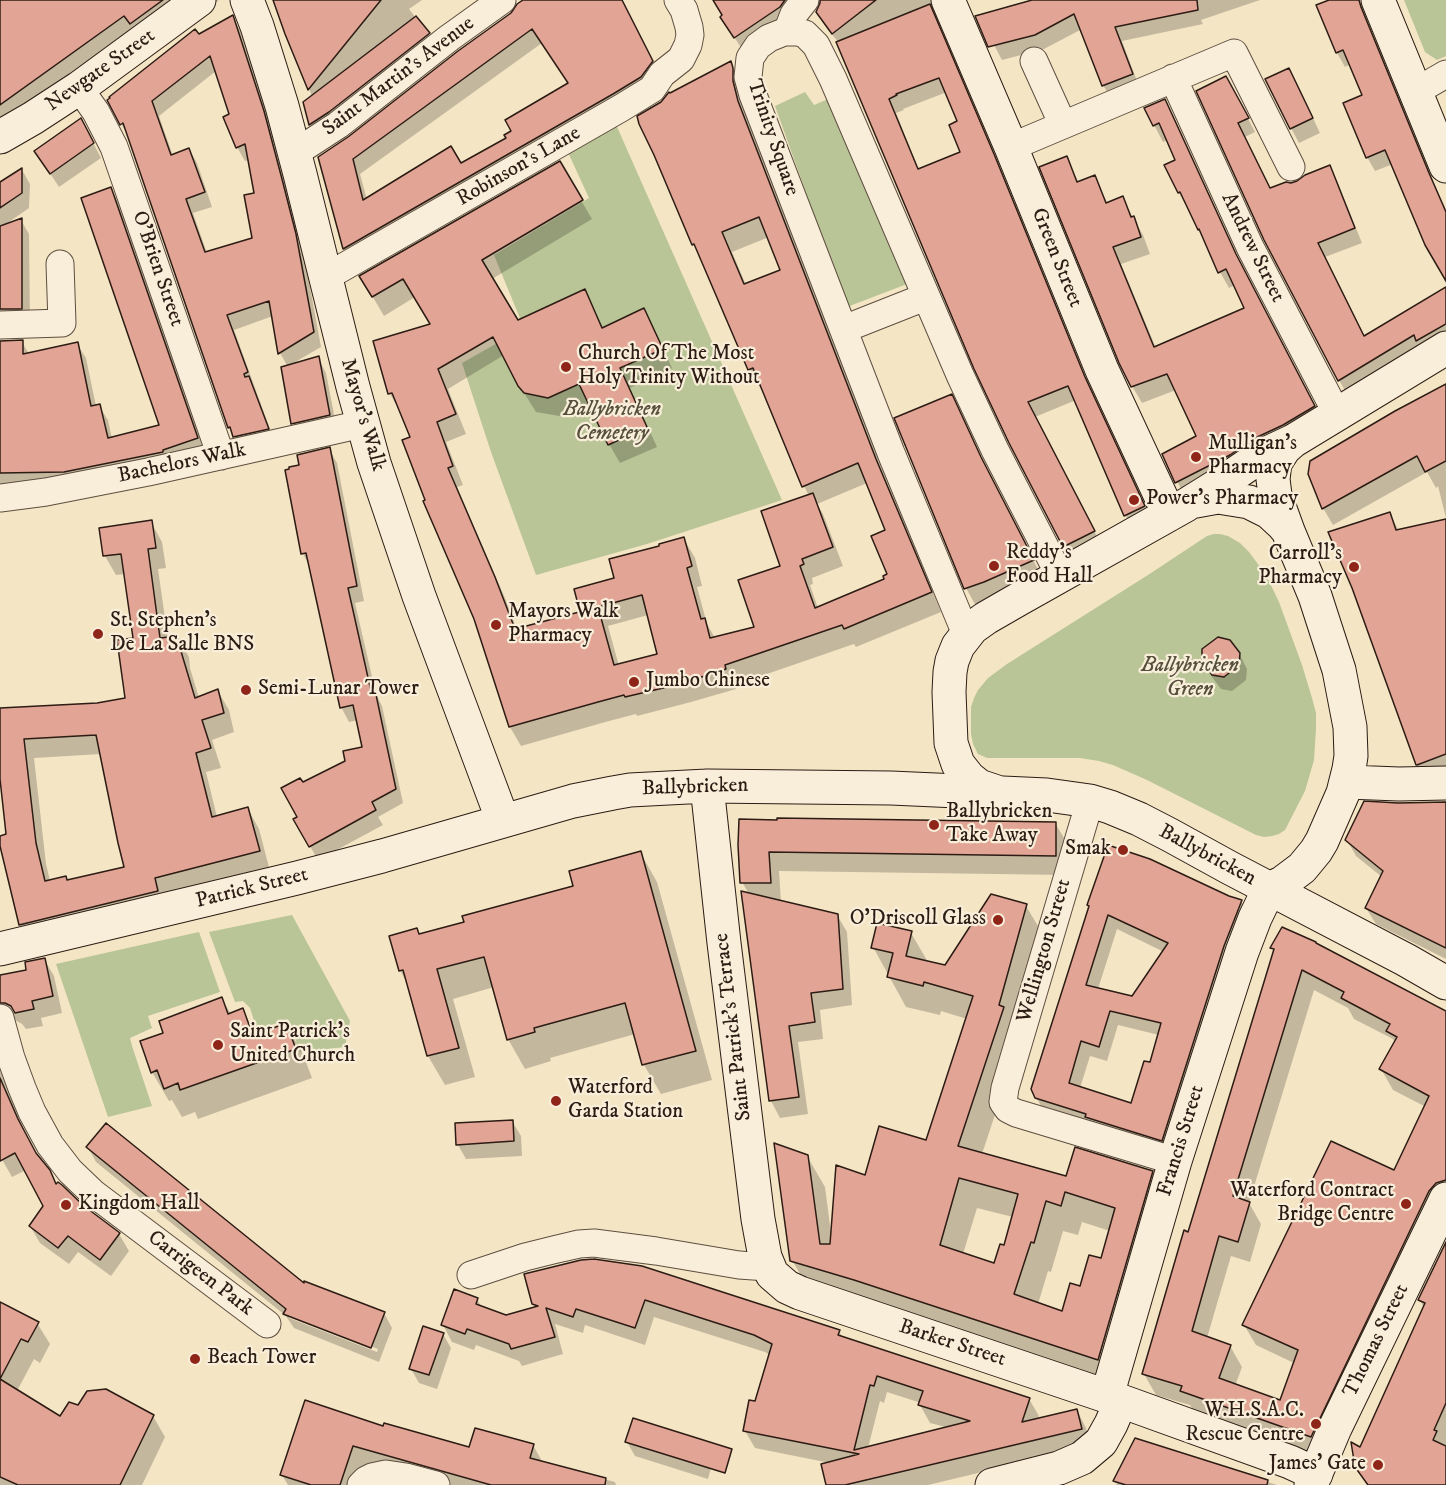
<!DOCTYPE html>
<meta charset="utf-8">
<style>
body{margin:0}
canvas{display:block;background:#f4e5c4}
</style>
<canvas width="1446" height="1485"></canvas>
<script>
const g = document.querySelector('canvas').getContext('2d');
g.lineJoin = 'round';
function fillPath(path, color) {
  g.fillStyle = color;
  g.fill(path, 'evenodd');
}
function toPath(rows) {
  const path = new Path2D();
  for (const r of rows) {
    path.moveTo(r[0], r[1]);
    for (let i = 2; i < r.length; i += 2) path.lineTo(r[i], r[i + 1]);
  }
  return path;
}
function strokePath(path, color, width, dash) {
  g.strokeStyle = color;
  g.lineWidth = width;
  g.lineCap = dash ? 'butt' : 'round';
  g.setLineDash(dash || []);
  g.stroke(path);
}
function label(font, color, halo, rows, align = 'center') {
  g.font = font + ' "IM FELL DW Pica",serif';
  g.lineWidth = 4.5;
  g.setLineDash([]);
  g.textBaseline = 'middle';
  g.strokeStyle = halo;
  g.fillStyle = color;
  for (const [text, x, y, turn = 0] of rows) {
    g.save();
    g.translate(x, y);
    g.rotate((+turn || 0) * Math.PI / 180);
    g.textAlign = isNaN(turn) ? turn : align;
    if (halo) g.strokeText(text, 0, 0);
    g.fillText(text, 0, 0);
    g.restore();
  }
}
fillPath(toPath([
 [1404,0,1446,0,1446,56,1437,60,1425,52],
 [805,92,814,105,828,99,907,284,847,307,775,106],
 [614,120,782,500,647,544,536,575,491,452,462,363,524,328,494,255,589,198,566,148],
 [1214,534,1220,534,1228,536,1240,543,1249,552,1266,575,1279,602,1302,665,1312,698,1316,713,1316,728,1314,760,1305,791,1285,830,1279,834,1272,836,1264,837,1256,835,1147,780,1113,765,1099,761,1080,758,987,758,978,754,973,744,971,734,971,707,974,698,978,690,988,678,1007,664,1148,575,1207,536],
 [292,915,350,1021,345,1047,300,1052,288,1019,257,1030,250,1008,243,1001,235,1002,209,932],
 [199,932,220,992,148,1016,152,1028,130,1038,132,1046,152,1106,108,1117,56,964]
]), '#b9c596');
fillPath(toPath([
 [0,0,219,0,166,38,0,140],
 [337,0,422,0,409,9,428,34,441,56,323,146,311,124,305,101,312,96,288,37],
 [525,0,621,0,660,76,352,263,344,249,320,158,349,139,512,14],
 [542,43,569,84,508,139,461,165,367,200,360,174],
 [714,0,807,0,744,52,730,31,724,16],
 [820,0,936,0,937,17,899,36,938,28,946,42,1001,170,1092,393,1152,521,1134,530,1126,516,1076,400,1035,417,1102,546,1072,561,1064,546,838,42,826,27,817,12,822,3],
 [947,92,959,122,962,153,919,170,896,113,904,110,903,109],
 [1034,0,1260,0,1201,20,1203,24,1122,41,1140,89,1111,99,1103,85,1082,29,1044,49,1002,60,994,45],
 [1333,0,1359,0,1362,5,1368,23,1446,212,1446,284,1393,164,1375,171,1367,157,1364,95,1351,64,1345,67,1337,53,1318,6],
 [232,17,240,30,271,127,303,249,321,347,290,365,318,358,326,373,337,430,301,438,293,423,288,367,280,353,273,316,234,330,275,443,243,450,229,427,129,138,109,101,198,36],
 [216,71,231,115,237,147,245,161,249,160,256,195,254,239,207,253,193,213,212,207,197,163,189,149,173,156,159,116],
 [730,63,741,82,743,101,749,121,887,479,941,612,856,647,854,644,735,685,736,689,691,702,637,716,636,714,609,721,521,746,510,727,475,619,427,501,412,438,401,413,390,394,375,342,432,325,415,297,384,316,361,277,559,163,592,219,492,279,517,322,584,291,604,329,643,310,654,329,672,368,630,388,657,447,620,463,609,444,590,403,559,416,536,412,519,385,504,355,448,389,466,434,446,442,463,485,457,487,505,598,517,630,582,613,616,579,684,539,695,558,702,586,697,587,707,624,715,638,756,628,782,567,809,496,804,486,763,388,761,389,750,370,704,263,693,244],
 [769,237,782,271,746,285,732,252],
 [867,483,887,531,889,575,886,580,818,608,810,585,813,584,812,578,843,566,823,514,817,504],
 [648,615,659,656,619,666,608,626],
 [1289,70,1297,84,1320,133,1299,143,1291,128],
 [1198,92,1234,92,1255,132,1245,137,1270,189,1291,184,1329,167,1337,181,1362,243,1325,257,1365,337,1446,289,1446,342,1347,394,1339,380],
 [1165,101,1174,117,1245,273,1323,423,1186,499,1164,455,1197,437,1176,390,1142,403,1132,386,1066,158,1079,183,1094,177,1108,204,1122,198,1143,235,1150,254,1121,264,1156,348,1246,309,1235,285,1229,288,1220,272,1206,241,1179,193,1166,165,1177,161,1168,140,1163,142,1154,125],
 [89,135,101,158,59,187,36,152],
 [22,170,30,184,29,208,6,224,21,220,29,234,30,323,0,327,0,184],
 [111,189,119,203,205,452,0,487,0,342,22,342,29,354,77,344,86,358,96,406,99,406,108,420,112,439,161,426],
 [1446,386,1446,518,1438,486,1436,488,1427,472,1333,525,1323,508],
 [951,396,961,414,990,477,1043,579,976,606,966,588],
 [329,449,337,463,364,601,355,603,376,694,382,706,403,803,378,817,383,825,318,860,295,820,299,818,302,784,347,761,364,748,358,720,349,722,341,707,310,567,303,554,300,466],
 [1390,514,1399,531,1446,520,1446,774,1427,781,1417,764],
 [151,522,162,542,166,568,158,569,168,639,177,637,189,657,190,668,199,698,218,691,229,710,234,732,212,740,221,768,206,772,217,817,248,809,259,829,270,871,31,944,20,925,0,839,0,837,8,835,0,766,0,710,98,705,127,700,134,640,125,574,116,575,105,556,101,529],
 [101,754,126,868,68,882,50,881,46,864,34,758],
 [1239,653,1247,669,1246,680,1232,691,1221,689,1212,677,1203,661],
 [1446,803,1446,959,1376,924,1366,908,1382,877,1356,856,1347,840,1398,804],
 [1055,823,1067,843,1066,875,779,871,781,902,837,915,847,932,852,1005,820,1010,823,1039,798,1042,808,1114,780,1118,771,1101,742,893,749,894,742,882,740,845],
 [640,852,657,882,712,1080,661,1094,644,1065,635,1034,550,1058,551,1061,525,1069,508,1039,494,987,453,999,475,1077,445,1085,428,1056,409,987,400,970,420,936,466,923,575,887],
 [1229,897,1241,901,1250,916,1170,1155,1045,1113,1036,1097,1090,907],
 [1117,929,1164,952,1132,997,1098,989],
 [1118,1025,1159,1035,1151,1064,1132,1105,1080,1088,1090,1056,1107,1061],
 [1026,906,1044,936,1020,1039,982,1154,1067,1178,1152,1172,1169,1202,1115,1389,810,1291,792,1260,807,1156,825,1187,831,1233,866,1177,927,1141,967,1019,941,1011,940,1015,906,1007,873,947,911,933,928,962,946,966],
 [977,1208,1013,1217,1005,1247,995,1264,963,1254],
 [1082,1222,1110,1231,1102,1260,1063,1312,1038,1304,1048,1271,1051,1272,1063,1231,1078,1235],
 [1272,948,1446,1013,1446,1206,1323,1458,1194,1412,1190,1405,1156,1395,1144,1374,1189,1234,1275,952],
 [1314,990,1348,1008,1354,1019,1393,1039,1395,1043,1381,1069,1393,1090,1426,1107,1395,1172,1244,1325,1256,1345,1294,1363,1280,1402,1235,1386,1242,1367,1230,1346,1207,1338,1231,1256,1250,1262,1261,1224,1249,1203],
 [44,959,54,976,62,1013,41,1018,43,1026,26,1029,22,1024,15,1020,5,1020,0,1023,0,977,28,971],
 [222,999,231,1014,242,1010,257,1036,286,1025,303,1054,312,1078,198,1119,195,1112,182,1117,172,1100,169,1101,152,1072],
 [0,1063,5,1082,27,1138,37,1156,57,1186,119,1234,129,1251,111,1276,78,1252,69,1264,40,1243,30,1226,45,1206,26,1170,12,1177,0,1156],
 [512,1121,521,1136,522,1156,466,1159,458,1145],
 [88,1147,304,1285,384,1313,392,1328,379,1362,294,1328,286,1316,96,1162],
 [289,1314,378,1349,377,1352,289,1318],
 [1446,1245,1446,1485,1367,1485,1357,1466,1361,1449,1424,1308,1420,1300],
 [526,1275,839,1331,843,1339,1029,1399,1039,1416,1037,1420,1077,1410,1086,1428,1091,1446,928,1485,827,1485,830,1463,755,1448,745,1431,756,1403,770,1355,765,1352,654,1317,645,1345,585,1325,583,1333,555,1324,563,1354,522,1366,519,1361,476,1345,474,1350,452,1342,443,1325,477,1299,482,1308,506,1317,536,1308,533,1303],
 [887,1392,921,1403,920,1405,930,1423,949,1428,868,1448,880,1401,884,1403],
 [0,1303,37,1323,50,1344,40,1363,34,1359,17,1391,60,1418,79,1407,153,1416,165,1437,142,1485,0,1485],
 [443,1334,451,1348,437,1389,419,1383,411,1369],
 [384,1428,470,1449,533,1445,543,1463,615,1482,616,1485,288,1485,282,1475],
 [1136,1440,1277,1485,1117,1485,1115,1481],
 [627,1442,714,1457,708,1479,635,1456]
]), '#0003');
const building = toPath([
 [0,0,163,0,130,24,124,16,0,105,0,0],
 [273,0,381,0,308,90,285,34,273,0],
 [523,0,622,0,653,61,641,77,613,94,343,249,318,157,348,137,458,51,511,13,517,4,523,0],
 [532,29,568,83,505,120,511,131,504,135,506,138,461,163,451,146,363,200,353,159,532,29],
 [713,0,785,0,780,7,734,38,720,17,722,15,713,0],
 [820,0,876,0,832,34,816,12,820,3,820,0],
 [1032,0,1197,0,1198,10,1115,27,1133,74,1102,86,1074,14,1035,35,988,47,975,16,1032,0],
 [1329,0,1359,0,1361,7,1429,173,1446,212,1446,281,1425,245,1385,150,1366,158,1343,103,1362,95,1343,50,1336,53,1316,5,1329,0],
 [930,4,994,154,1085,377,1145,506,1124,516,1068,386,1028,402,1095,531,1063,547,1009,443,974,369,836,42,930,4],
 [939,78,957,121,949,125,960,152,918,169,889,99,897,95,896,94,939,78],
 [233,15,264,111,282,179,296,234,314,332,278,354,269,301,227,315,248,372,244,374,245,377,249,376,269,429,233,437,230,427,228,428,123,123,120,125,107,100,110,98,109,97,195,29,199,34,233,15],
 [210,56,229,114,223,117,236,148,245,144,254,193,244,195,252,238,205,252,186,199,205,192,189,148,171,155,152,101,210,56],
 [416,16,430,33,329,112,309,125,303,102,416,16],
 [731,61,733,68,733,81,738,101,876,459,932,592,844,629,842,625,725,665,726,669,680,684,625,697,624,695,598,702,509,727,474,619,423,501,425,500,402,440,410,437,392,393,388,394,373,341,430,324,403,279,372,297,359,276,560,161,583,200,482,260,518,320,585,289,602,328,644,308,663,349,620,368,647,427,608,445,579,384,548,398,524,393,518,386,493,337,438,369,456,414,437,422,453,466,448,468,495,577,515,629,598,607,614,665,657,654,642,595,580,612,574,589,614,578,609,559,659,546,659,544,684,537,692,566,687,568,701,619,705,618,710,638,754,627,738,580,780,566,761,511,813,493,833,547,802,559,804,564,800,566,815,608,884,579,883,576,887,574,871,536,885,530,858,463,802,487,753,368,748,370,694,244,692,245,654,155,639,124,637,116,661,102,669,92,670,93,731,61],
 [759,217,780,270,744,284,722,232,759,217],
 [1289,68,1313,118,1290,129,1265,79,1289,68],
 [1226,76,1249,118,1238,123,1270,188,1286,182,1291,183,1297,181,1305,175,1330,165,1355,228,1318,243,1364,336,1446,287,1446,324,1416,341,1414,335,1338,381,1264,240,1196,91,1226,76],
 [1165,99,1236,254,1315,406,1283,425,1251,440,1230,455,1175,483,1162,454,1196,436,1167,374,1131,387,1119,363,1039,167,1067,156,1077,182,1095,175,1106,203,1123,196,1131,217,1134,216,1141,237,1113,247,1154,347,1244,308,1226,269,1218,273,1199,229,1198,230,1180,192,1178,193,1164,165,1175,160,1159,123,1153,126,1144,108,1165,99],
 [81,118,94,143,50,174,34,151,81,118],
 [22,168,22,193,0,208,0,182,22,168],
 [111,187,198,438,163,450,163,452,64,472,0,473,0,341,23,340,23,354,78,342,91,406,100,404,108,438,159,425,81,198,111,187],
 [22,218,22,309,0,309,0,226,22,218],
 [319,356,330,415,291,424,281,367,319,356],
 [1446,384,1446,461,1425,472,1417,456,1322,509,1308,474,1310,461,1395,411,1446,384],
 [952,394,981,457,1034,560,984,582,964,589,894,418,952,394],
 [330,447,357,586,348,588,371,691,375,690,396,789,372,802,376,810,309,847,293,819,297,817,281,788,300,778,303,782,345,761,343,751,362,747,353,705,340,708,306,553,301,554,285,470,289,469,289,467,299,465,297,455,330,447],
 [1390,512,1396,530,1446,519,1446,754,1417,765,1416,765,1352,588,1328,532,1390,512],
 [152,520,156,548,148,549,160,638,178,636,180,648,195,698,218,689,224,713,202,720,211,748,196,753,212,817,248,807,260,851,155,878,158,891,19,925,0,846,0,836,6,834,0,779,0,708,97,703,125,698,117,640,133,638,121,554,103,556,99,528,152,520],
 [96,735,118,843,124,867,67,880,66,876,45,881,36,843,24,739,96,735],
 [1218,637,1230,640,1240,653,1239,665,1224,677,1212,675,1202,662,1202,649,1218,637],
 [1364,801,1398,803,1446,802,1446,948,1365,908,1383,871,1345,840,1364,801],
 [777,818,1056,822,1056,856,769,852,771,883,740,883,738,845,739,819,777,820,777,818],
 [1108,845,1150,859,1229,896,1242,900,1224,946,1162,1141,1085,1117,1086,1114,1035,1098,1031,1089,1089,906,1087,905,1108,845],
 [1108,915,1168,943,1132,996,1086,985,1108,915],
 [1110,1011,1161,1023,1150,1062,1144,1061,1131,1103,1069,1083,1081,1041,1099,1047,1110,1011],
 [641,851,696,1051,642,1065,625,1003,534,1028,535,1032,507,1040,484,957,437,969,459,1048,427,1056,403,970,399,971,389,936,417,928,419,934,464,922,462,916,573,886,569,871,641,851],
 [741,891,838,914,843,989,811,993,815,1022,789,1026,799,1097,769,1101,741,891],
 [991,894,1027,904,999,1005,1004,1007,958,1146,1066,1176,1075,1147,1153,1171,1098,1360,854,1280,790,1261,774,1143,808,1155,820,1244,830,1244,836,1165,865,1175,879,1126,926,1140,973,996,924,982,923,986,887,977,893,953,871,948,877,923,912,931,906,956,945,965,991,894],
 [959,1178,1018,1194,1004,1245,1000,1244,994,1263,940,1245,959,1178],
 [1065,1192,1115,1208,1101,1258,1089,1255,1080,1286,1070,1283,1062,1311,1014,1294,1031,1242,1034,1243,1046,1201,1061,1206,1065,1192],
 [1282,927,1316,942,1316,943,1446,1011,1446,1180,1436,1183,1429,1191,1311,1437,1180,1391,1182,1386,1142,1374,1184,1230,1188,1232,1274,949,1270,948,1282,927],
 [1302,970,1344,992,1341,998,1390,1024,1386,1031,1397,1037,1379,1069,1429,1096,1394,1170,1331,1141,1242,1325,1298,1350,1280,1400,1219,1378,1231,1345,1192,1331,1219,1236,1238,1242,1250,1202,1233,1196,1302,970],
 [45,958,53,996,32,1001,34,1009,15,1013,11,1006,5,1003,0,1003,0,975,26,970,25,962,45,958],
 [222,997,228,1014,243,1008,253,1036,286,1023,296,1049,180,1090,178,1083,164,1089,157,1070,151,1073,140,1041,163,1033,159,1021,222,997],
 [0,1078,18,1119,36,1153,50,1170,56,1184,58,1182,62,1185,84,1206,120,1233,100,1260,68,1236,58,1248,29,1226,43,1206,15,1153,0,1161,0,1078],
 [513,1120,514,1141,456,1145,455,1123,513,1120],
 [106,1123,304,1283,304,1281,385,1312,371,1348,283,1314,286,1309,86,1147,106,1123],
 [1446,1242,1446,1403,1434,1430,1437,1431,1433,1440,1446,1446,1446,1485,1368,1485,1355,1467,1351,1442,1360,1447,1425,1303,1418,1300,1446,1242],
 [594,1259,642,1266,840,1330,838,1335,1030,1398,1022,1422,1077,1409,1082,1429,845,1485,826,1485,821,1464,859,1454,743,1431,749,1400,755,1401,772,1344,754,1335,645,1300,635,1328,576,1309,573,1317,546,1308,555,1337,511,1349,509,1344,467,1329,465,1334,441,1325,454,1289,478,1298,476,1304,506,1315,538,1306,532,1304,524,1274,581,1260,594,1259],
 [877,1376,923,1391,918,1405,970,1421,854,1450,870,1385,874,1386,877,1376],
 [0,1302,39,1322,28,1342,21,1339,0,1379,60,1416,69,1402,78,1405,87,1391,106,1389,154,1415,120,1485,18,1485,0,1477,0,1302],
 [423,1326,444,1333,429,1375,409,1369,423,1326],
 [305,1400,383,1426,384,1423,469,1447,475,1428,534,1444,530,1458,606,1478,605,1485,491,1485,353,1446,340,1485,311,1485,280,1475,305,1400],
 [633,1418,732,1449,725,1473,625,1442,633,1418],
 [1135,1438,1268,1480,1267,1485,1126,1485,1113,1481,1135,1438]
]);
fillPath(building, '#e2a495');
strokePath(building, '#2c1c14', 1.5);
const street = toPath([
 [787,32,794,14,805,0],
 [1034,61,1063,125],
 [1173,78,1250,247,1337,414],
 [79,88,96,112,114,147,221,456],
 [1415,92,1446,74],
 [1011,147,1234,53,1291,167],
 [295,153,338,125,449,38,502,0],
 [326,277,621,108,652,89,662,74,681,59,688,45,690,35,689,27,684,10,678,0],
 [0,325,62,323,60,264],
 [844,329,925,297],
 [0,498,46,492,148,472,362,424],
 [966,634,891,453,753,95,748,77,750,58,758,46,769,38,784,32,798,32,805,34,816,45,833,79,960,375,995,450,1060,576],
 [1090,801,1005,1088,1003,1102,1008,1109,1016,1113,1175,1161],
 [0,1018,11,1058,22,1088,32,1112,50,1145,70,1171,93,1193,267,1324],
 [471,1275,525,1257,553,1250,579,1244,594,1243,656,1251,739,1265,768,1267],
 [361,1485,366,1480,372,1477,386,1474,406,1477,436,1485]
]);
const secondary = toPath([
 [247,0,257,26,282,106,300,174,353,387,374,463,419,596,503,821],
 [948,0,1011,147,1102,370,1169,514],
 [1378,0,1446,166],
 [0,137,33,118,79,88,199,0],
 [1196,501,1218,497,1249,502,1269,512,1283,525,1288,531],
 [1347,782,1399,784,1446,783],
 [707,786,724,943,758,1219,765,1257,772,1274,787,1287,800,1293,1121,1401,1290,1462,1316,1474],
 [997,792,979,786,969,778,958,764,951,743,949,692,950,672,952,661,958,646,972,628,986,618,1019,599,1186,505,1223,482,1261,456,1293,441,1446,348],
 [1269,889,1282,883,1302,868,1316,851,1322,841,1343,793,1349,769,1351,756,1350,727,1339,670,1315,596,1288,531,1275,495,1273,479,1275,463,1284,449,1293,441],
 [0,949,297,878,382,856,573,801,613,793,630,790,707,786,891,788,1047,795,1090,801,1110,807,1139,819,1170,835,1230,868,1406,960,1446,983],
 [1107,1396,1175,1161,1242,952,1255,918,1269,889],
 [992,1485,1059,1468,1082,1458,1101,1442,1111,1424,1121,1401],
 [1311,1485,1335,1428,1446,1199]
]);
strokePath(street, '#5e4e40', 29);
strokePath(secondary, '#2c1c14', 35);
strokePath(street, '#f8eed9', 27);
strokePath(secondary, '#f8eed9', 33);
for (const [x, y, r, color] of [
 [566,367,6,"#8f2418"],
 [1196,457,6,"#8f2418"],
 [1134,500,6,"#8f2418"],
 [994,566,6,"#8f2418"],
 [1354,567,6,"#8f2418"],
 [496,625,6,"#8f2418"],
 [98,634,6,"#8f2418"],
 [634,682,6,"#8f2418"],
 [246,690,6,"#8f2418"],
 [934,825,6,"#8f2418"],
 [1123,850,6,"#8f2418"],
 [998,920,6,"#8f2418"],
 [218,1045,6,"#8f2418"],
 [556,1101,6,"#8f2418"],
 [1406,1204,6,"#8f2418"],
 [66,1205,6,"#8f2418"],
 [195,1359,6,"#8f2418"],
 [1316,1424,6,"#8f2418"],
 [1378,1465,6,"#8f2418"]
]) {
  const dot = new Path2D();
  dot.arc(x, y, r, 0, 2 * Math.PI);
  g.fillStyle = color;
  g.fill(dot);
  strokePath(dot, '#f8eed9', 2);
}
label('21px', '#2c1c14', '#f8eed9', [
 ["Newgate Street",101,71,-35],
 ["Saint Martin's Avenue",399,77,-37],
 ["Trinity Square",772,138,71],
 ["Robinson's Lane",519,167,-30],
 ["Andrew Street",1252,248,64],
 ["Green Street",1056,258,68],
 ["O'Brien Street",157,269,71],
 ["Mayor's Walk",362,415,74],
 ["Bachelors Walk",182,464,-12],
 ["Ballybricken",695,788,-2],
 ["Ballybricken",1207,856,28],
 ["Patrick Street",252,889,-14],
 ["Wellington Street",1045,951,-74],
 ["Saint Patrick's Terrace",734,1027,-97],
 ["Francis Street",1182,1141,-73],
 ["Carrigeen Park",200,1274,37],
 ["Thomas Street",1377,1341,-64],
 ["Barker Street",952,1344,18]
]);
label('21px', '#2c1c14', '#f8eed9', [
 ["Church Of The Most",578,355],
 ["Holy Trinity Without",578,379],
 ["Mulligan's",1208,445],
 ["Pharmacy",1208,469],
 ["Power's Pharmacy",1146,500],
 ["Reddy's",1006,554],
 ["Food Hall",1006,578],
 ["Carroll's",1342,555,"right"],
 ["Pharmacy",1342,579,"right"],
 ["Mayors Walk",508,613],
 ["Pharmacy",508,637],
 ["St. Stephen's",110,622],
 ["De La Salle BNS",110,646],
 ["Jumbo Chinese",646,682],
 ["Semi-Lunar Tower",258,690],
 ["Ballybricken",946,813],
 ["Take Away",946,837],
 ["Smak",1111,850,"right"],
 ["O’Driscoll Glass",986,920,"right"],
 ["Saint Patrick's",230,1033],
 ["United Church",230,1057],
 ["Waterford",568,1089],
 ["Garda Station",568,1113],
 ["Waterford Contract",1394,1192,"right"],
 ["Bridge Centre",1394,1216,"right"],
 ["Kingdom Hall",78,1205],
 ["Beach Tower",207,1359],
 ["W.H.S.A.C.",1304,1412,"right"],
 ["Rescue Centre",1304,1436,"right"],
 ["James' Gate",1366,1465,"right"]
], 'left');
label('italic 21px', '#564f3b', '#f8eed9', [
 ["Ballybricken",612,411],
 ["Cemetery",612,435],
 ["Ballybricken",1190,667],
 ["Green",1190,691]
]);
</script>
